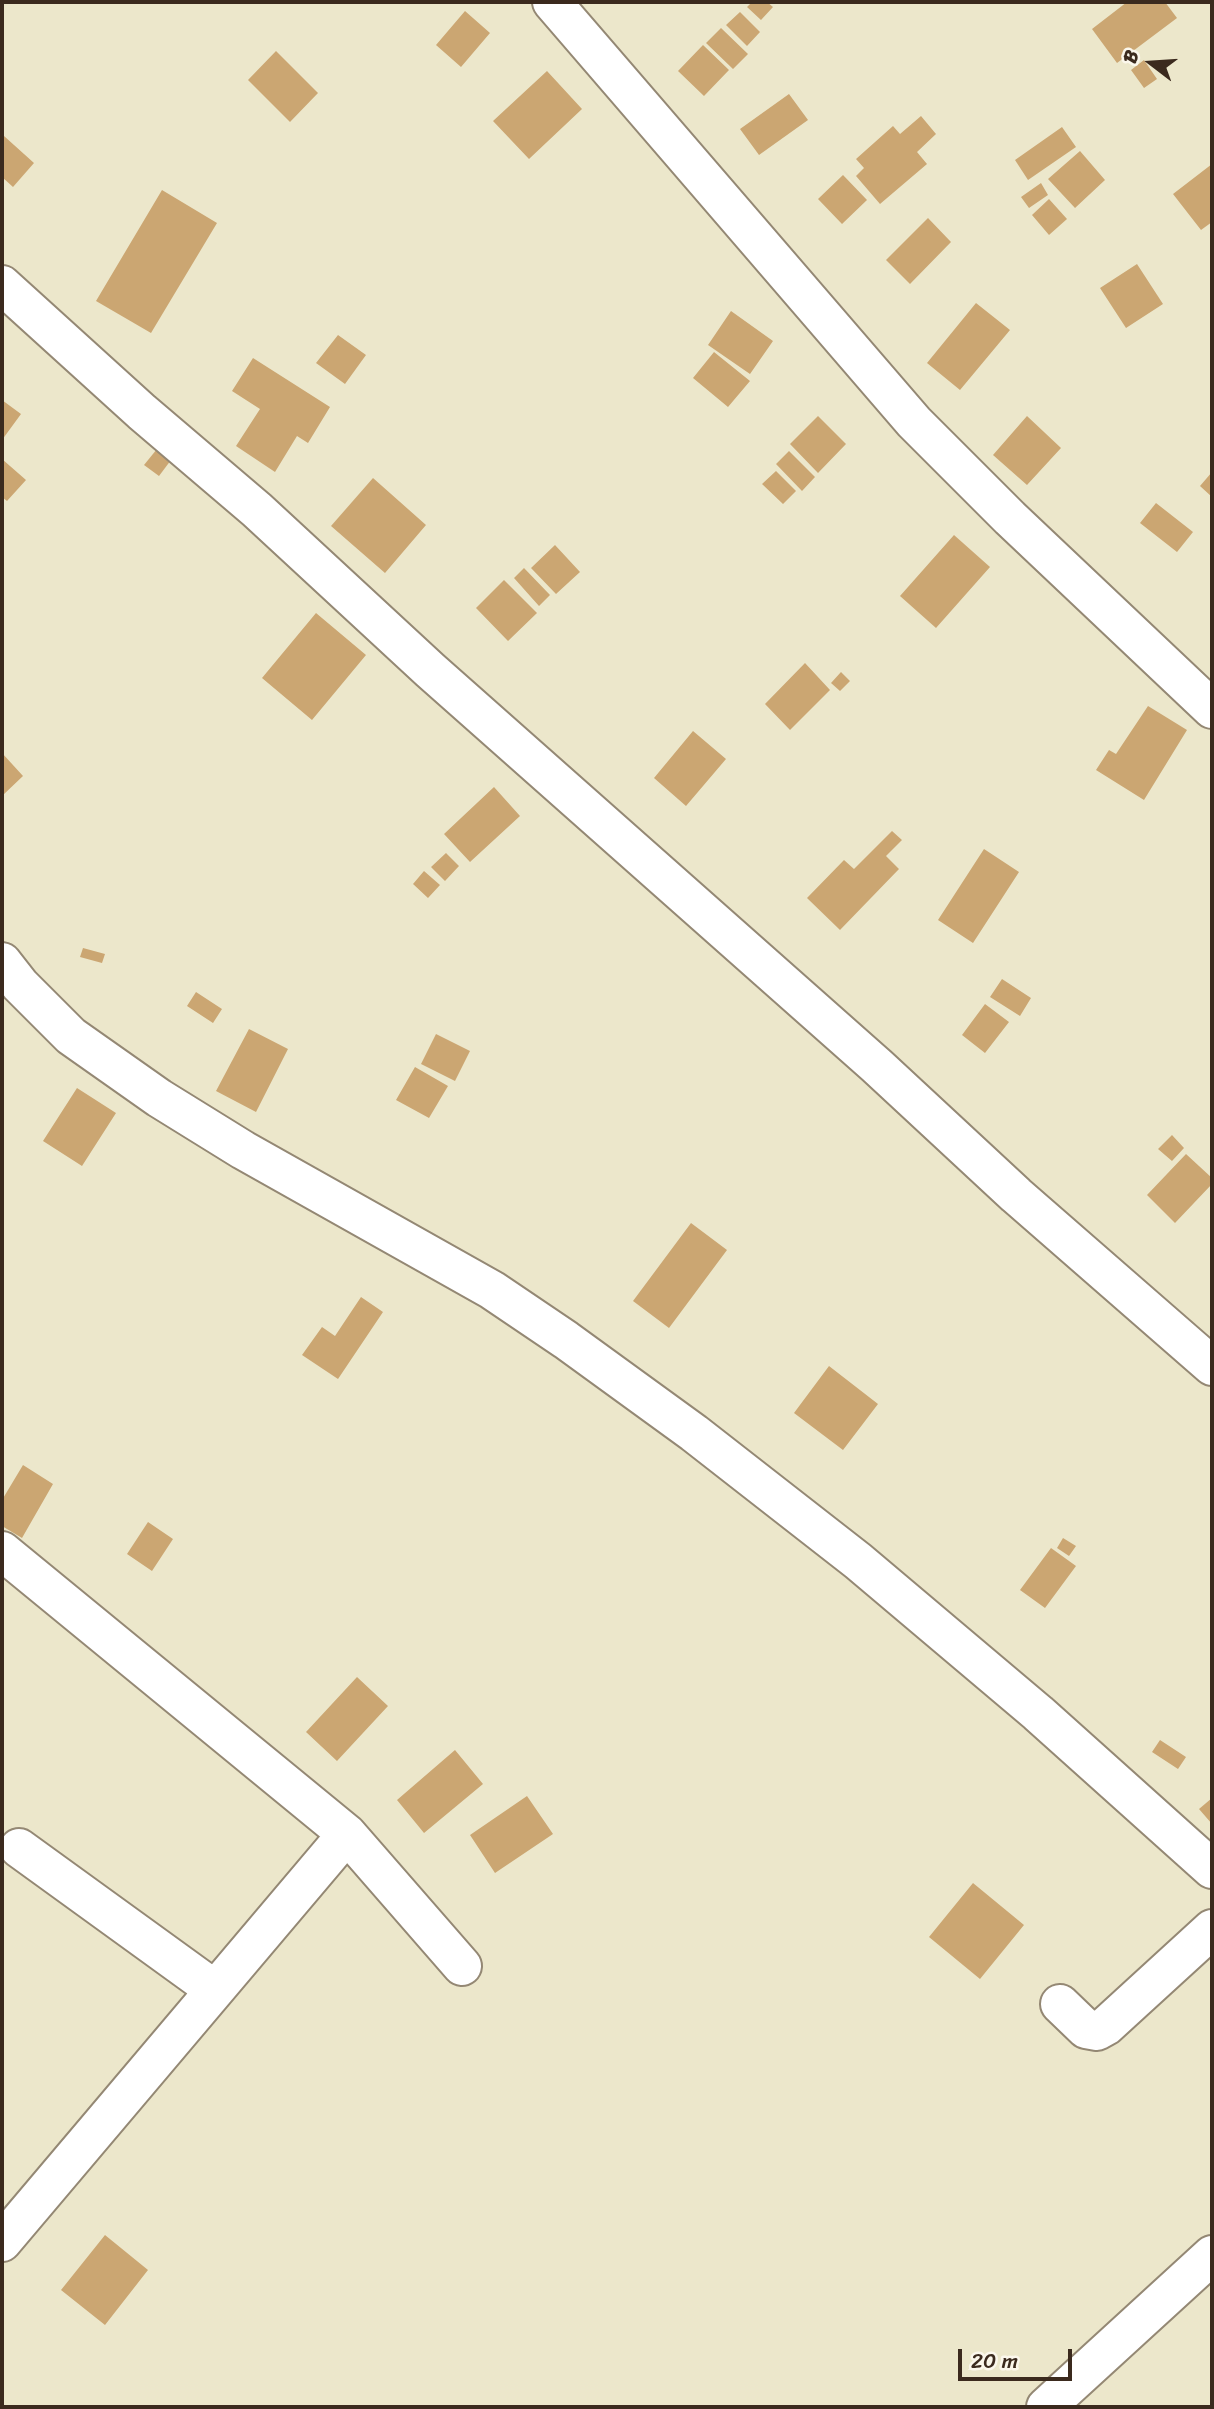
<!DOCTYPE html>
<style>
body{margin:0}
#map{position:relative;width:1214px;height:2409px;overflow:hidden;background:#ece7cb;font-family:Sriracha,sans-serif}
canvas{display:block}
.frame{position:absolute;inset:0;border:4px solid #3b2a1e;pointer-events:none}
.north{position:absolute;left:1116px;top:28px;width:70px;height:70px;-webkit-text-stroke:5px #fbf7ec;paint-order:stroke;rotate:287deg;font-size:19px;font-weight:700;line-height:28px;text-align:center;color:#3b2a1e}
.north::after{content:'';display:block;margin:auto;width:24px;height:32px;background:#3b2a1e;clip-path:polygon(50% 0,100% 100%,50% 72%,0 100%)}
.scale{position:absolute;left:958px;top:2349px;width:114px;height:32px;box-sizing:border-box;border:4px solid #3b2a1e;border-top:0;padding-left:9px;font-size:21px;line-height:24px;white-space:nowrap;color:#3b2a1e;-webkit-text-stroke:5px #fbf7ec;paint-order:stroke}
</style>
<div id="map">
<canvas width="1214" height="2409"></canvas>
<div class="frame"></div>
<div class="north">B</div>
<div class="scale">20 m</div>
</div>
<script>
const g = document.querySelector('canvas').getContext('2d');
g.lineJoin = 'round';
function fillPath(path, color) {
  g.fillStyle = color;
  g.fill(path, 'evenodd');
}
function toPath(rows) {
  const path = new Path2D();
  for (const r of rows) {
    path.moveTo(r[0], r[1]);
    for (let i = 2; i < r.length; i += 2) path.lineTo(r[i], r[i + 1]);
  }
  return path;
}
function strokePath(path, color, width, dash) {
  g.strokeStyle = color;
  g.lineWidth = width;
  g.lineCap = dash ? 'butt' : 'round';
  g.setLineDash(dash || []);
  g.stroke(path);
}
fillPath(toPath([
 [752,2,767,2,773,7,761,20,747,7],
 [1127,2,1165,2,1177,18,1117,63,1092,29],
 [465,11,490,33,461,67,436,45],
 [740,12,760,32,747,46,726,25],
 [721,28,748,54,733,69,706,43],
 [703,45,729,70,704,96,678,71],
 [276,51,318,93,290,122,248,80],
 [1144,60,1157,79,1144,88,1131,70],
 [547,71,582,109,529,159,493,121],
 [789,94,808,120,759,155,740,129],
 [921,116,936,134,917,152,927,164,880,204,856,176,864,168,856,159,893,126,900,134],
 [1062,127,1076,147,1028,180,1015,160],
 [4,136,34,163,13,187,2,177,2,139],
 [1080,151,1105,180,1075,208,1048,179],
 [1212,164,1212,222,1201,230,1173,194],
 [843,175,867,200,842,224,818,199],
 [1041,183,1048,195,1029,208,1021,197],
 [162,190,217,223,151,333,96,301],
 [1049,199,1067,219,1049,235,1032,215],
 [928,218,951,242,910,284,886,260],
 [1137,264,1163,304,1126,328,1100,288],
 [976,303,1010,330,960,390,927,363],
 [731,311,773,341,750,374,708,345],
 [338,335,366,355,345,384,316,363],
 [714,352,750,381,728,407,693,378],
 [253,358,330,407,308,443,297,436,275,472,236,446,260,409,232,391],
 [2,400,21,414,2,440],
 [818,416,846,444,818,473,790,444],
 [1027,416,1061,448,1027,485,993,455],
 [157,449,171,460,159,476,144,465],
 [789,451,815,477,802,491,776,464],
 [2,459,26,480,7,501,2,497],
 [776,471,796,491,783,504,762,484],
 [1212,472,1212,497,1200,486],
 [373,478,426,525,385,573,331,526],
 [1156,503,1193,532,1177,552,1140,523],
 [954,535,990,567,936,628,900,596],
 [555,545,580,572,556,594,531,568],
 [524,568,550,595,539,606,514,578],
 [504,580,537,613,508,641,476,608],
 [316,613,366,655,312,720,262,678],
 [805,663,830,690,790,730,765,704],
 [841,672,850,681,840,691,831,683],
 [1148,706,1187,730,1144,800,1096,770,1109,750,1116,754],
 [693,731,726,759,686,806,654,778],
 [2,753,23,776,2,796],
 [494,787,520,816,470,862,444,834],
 [892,831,902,840,886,856,899,869,840,930,807,898,844,860,854,869],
 [984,849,1019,872,973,943,938,920],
 [446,853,459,866,445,881,431,867],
 [424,871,440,885,428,898,413,884],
 [83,948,105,954,102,963,80,957],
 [1002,979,1031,998,1020,1016,990,997],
 [196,992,222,1009,213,1023,187,1006],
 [985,1004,1009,1022,985,1053,962,1035],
 [249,1029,288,1049,256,1112,216,1091],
 [436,1034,470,1051,455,1081,421,1064],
 [415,1067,448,1086,429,1118,396,1100],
 [77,1088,116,1113,82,1166,43,1141],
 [1172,1135,1184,1148,1172,1161,1158,1149],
 [1186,1154,1212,1178,1212,1184,1175,1223,1147,1195],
 [691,1223,727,1250,669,1328,633,1301],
 [361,1297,383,1312,338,1379,302,1355,322,1327,335,1336],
 [829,1366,878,1404,843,1450,794,1413],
 [23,1465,53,1484,22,1538,2,1526,2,1500],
 [148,1522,173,1539,152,1571,127,1554],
 [1063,1538,1076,1546,1069,1556,1057,1548],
 [1051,1548,1076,1566,1045,1608,1020,1590],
 [357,1677,388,1706,337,1761,306,1732],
 [1160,1740,1186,1757,1178,1769,1152,1752],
 [455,1750,483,1784,424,1833,397,1800],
 [527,1796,553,1834,495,1873,470,1835],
 [1212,1798,1212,1824,1199,1809],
 [973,1883,1024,1925,980,1979,929,1937],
 [105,2235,148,2270,105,2325,61,2290]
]), '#cba672');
const minor = toPath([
 [552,2,914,422,1010,518,1212,709],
 [2,285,142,412,257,510,430,670,877,1066,1016,1195,1212,1366],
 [2,962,20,985,71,1036,159,1098,243,1150,492,1290,566,1340,694,1433,858,1561,1038,1713,1212,1869],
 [2,1551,347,1834,462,1966],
 [19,1848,215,1990],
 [1060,2004,1086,2029,1097,2031,1106,2026,1212,1929],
 [2,2242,347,1834],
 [1046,2407,1212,2255]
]);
strokePath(minor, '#948874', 42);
strokePath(minor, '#fff', 38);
</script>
